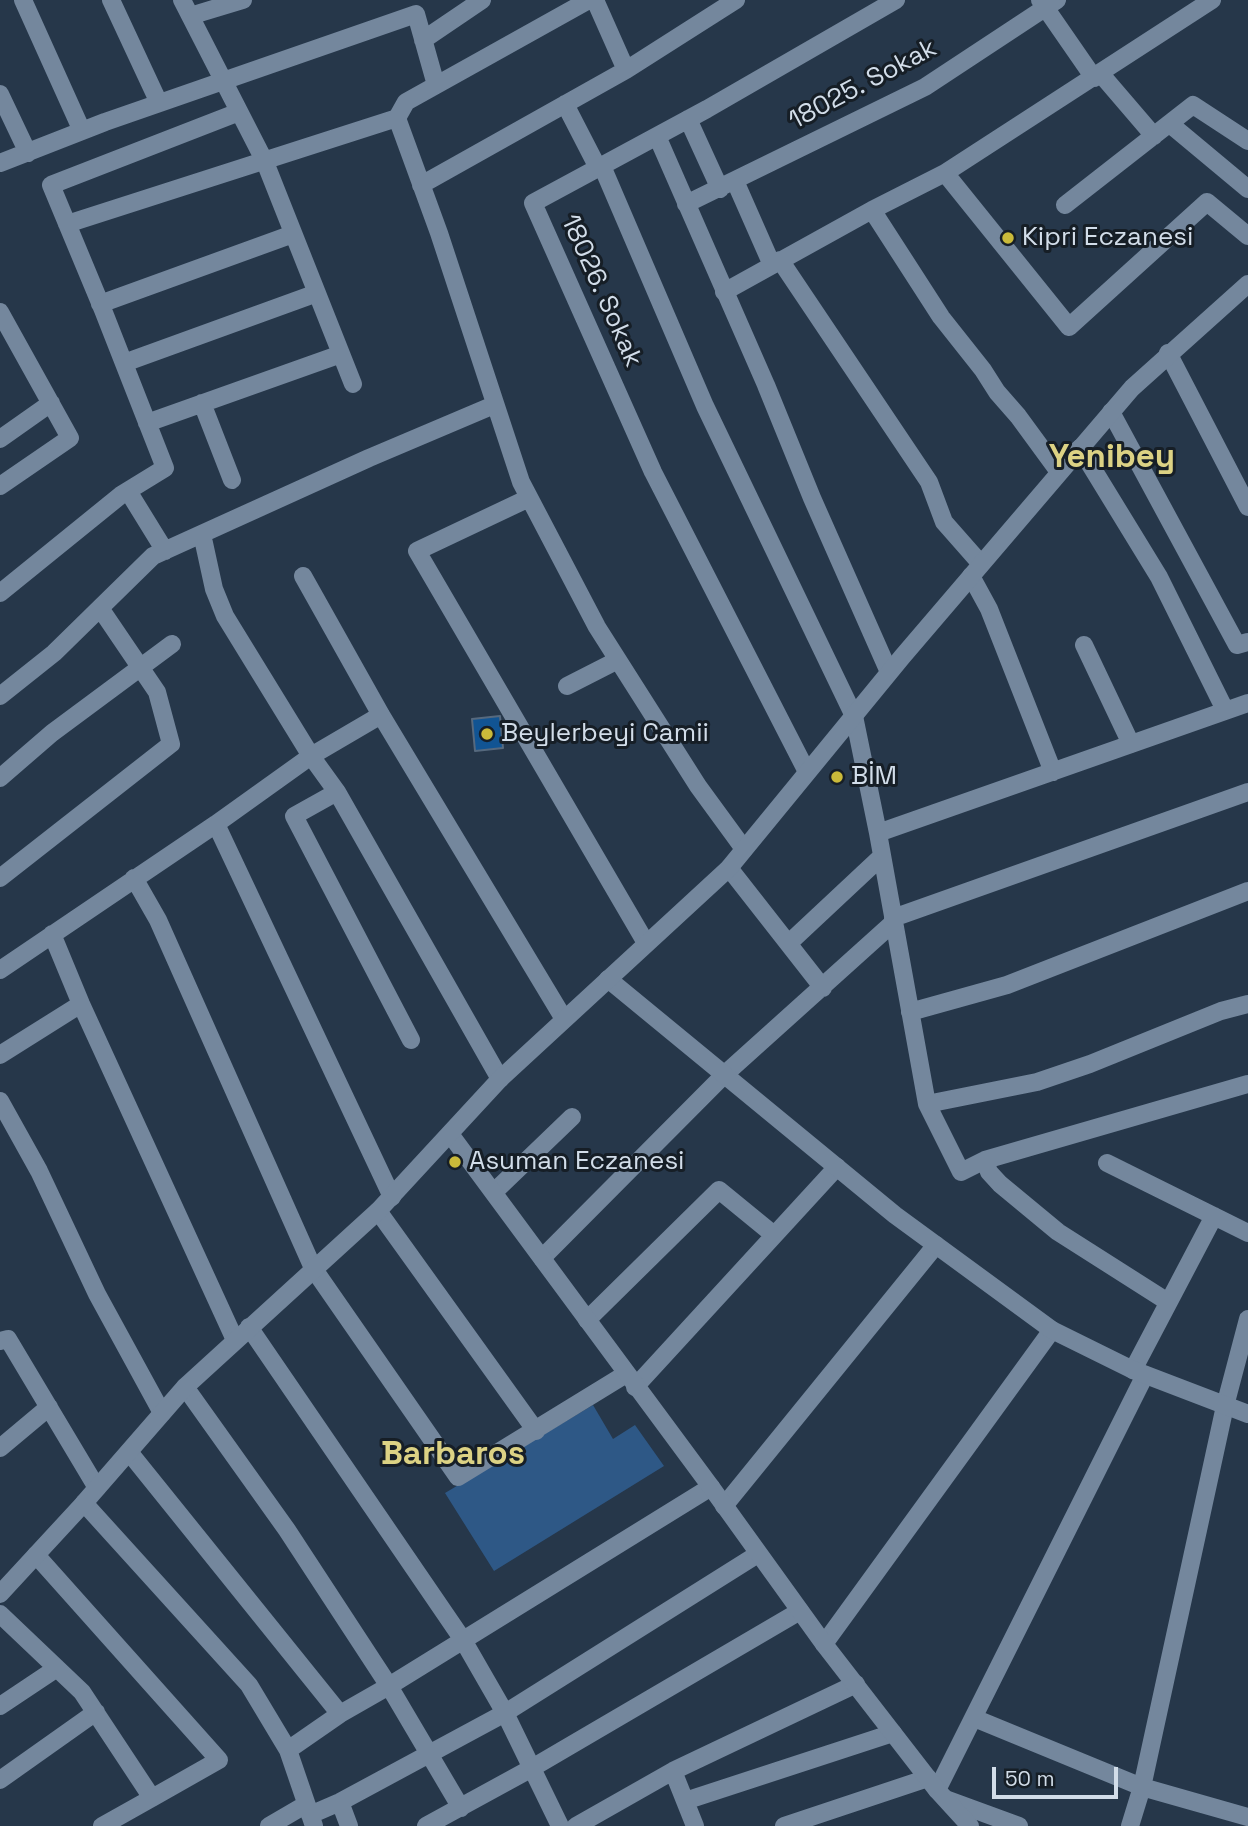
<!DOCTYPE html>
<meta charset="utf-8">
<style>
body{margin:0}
#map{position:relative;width:1248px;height:1826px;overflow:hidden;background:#26374a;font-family:"Space Grotesk",sans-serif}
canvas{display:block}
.scale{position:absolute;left:992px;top:1767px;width:126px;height:32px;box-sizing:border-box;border:4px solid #d2dde9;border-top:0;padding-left:9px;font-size:21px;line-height:24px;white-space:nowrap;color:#d2dde9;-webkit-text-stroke:5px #161e26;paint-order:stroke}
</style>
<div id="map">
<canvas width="1248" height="1826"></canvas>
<div class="scale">50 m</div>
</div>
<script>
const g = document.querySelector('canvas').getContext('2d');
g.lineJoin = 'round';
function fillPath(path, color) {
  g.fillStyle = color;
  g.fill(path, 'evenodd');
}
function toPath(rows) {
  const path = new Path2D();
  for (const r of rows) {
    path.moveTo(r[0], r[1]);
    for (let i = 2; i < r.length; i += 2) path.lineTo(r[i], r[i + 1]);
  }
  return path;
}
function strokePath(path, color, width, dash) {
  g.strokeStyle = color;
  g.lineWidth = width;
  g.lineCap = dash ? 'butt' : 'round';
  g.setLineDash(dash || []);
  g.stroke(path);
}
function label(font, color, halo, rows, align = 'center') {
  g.font = font + ' "Space Grotesk",sans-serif';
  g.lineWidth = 6;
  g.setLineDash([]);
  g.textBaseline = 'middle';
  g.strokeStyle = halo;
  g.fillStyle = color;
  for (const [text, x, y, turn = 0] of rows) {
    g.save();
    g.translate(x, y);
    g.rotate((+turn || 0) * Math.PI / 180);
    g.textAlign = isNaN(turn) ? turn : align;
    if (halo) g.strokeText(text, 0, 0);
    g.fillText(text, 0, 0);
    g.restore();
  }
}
fillPath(toPath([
 [593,1405,613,1439,635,1425,664,1466,494,1571,445,1493]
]), '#2e5886');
const building = toPath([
 [500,716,503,748,475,751,472,719,500,716]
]);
fillPath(building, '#115493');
strokePath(building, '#56697e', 2);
strokePath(toPath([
 [23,0,82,131],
 [111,0,159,103],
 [182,0,265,162,353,384],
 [595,0,626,70],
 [1040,0,1094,78],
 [190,16,243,0],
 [423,40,482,0],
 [1100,73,1154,136],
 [0,94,28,153],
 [565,104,598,168],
 [397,118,406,102,589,0],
 [688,119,720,189],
 [1170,124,1248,189],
 [657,136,766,385,812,498,889,672],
 [0,163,105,122,416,14,436,85],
 [602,166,705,406,854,716,878,833,927,1104,961,1172,985,1160,1248,1084],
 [945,173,1069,327,1207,202,1248,236],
 [735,181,772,265],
 [421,185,626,70,736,0],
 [686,204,925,87,1057,0],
 [1065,205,1193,105,1248,141],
 [872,210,941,317,983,370,997,392,1018,416,1059,472],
 [67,224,397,118,439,233,521,482,597,627,698,786,744,849],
 [780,260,929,482,944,522,981,564],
 [724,292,872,210,945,173,1212,0],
 [100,304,293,234],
 [0,312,70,438,0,486],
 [1168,353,1248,507],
 [124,363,317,293],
 [202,403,232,480],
 [1111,412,1237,645,1248,642],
 [147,423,341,354],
 [0,439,51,403],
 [1080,448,1159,577,1225,710],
 [128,491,165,551],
 [529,498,417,551,646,943],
 [202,534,214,589,225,616,311,756,337,792,500,1079],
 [303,576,381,715,564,1019],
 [971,576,989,609,1053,772],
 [0,593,121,495,165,468,103,310,51,185,239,112],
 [1084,645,1131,744],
 [567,686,618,660],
 [0,696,54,653,153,556,369,458,494,405],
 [807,772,653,472,533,203,707,109,896,0],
 [0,778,52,733,172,644],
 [337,792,294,816,411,1040],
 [216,824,392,1197],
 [878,833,1248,703],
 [729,868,823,988],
 [0,878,171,744,157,692,100,608],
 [134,878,158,920,313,1268,458,1477,626,1374],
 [893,918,1248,792],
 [52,934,81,1004,235,1340],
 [789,943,882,856],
 [0,970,216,824,311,756,381,715],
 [910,1012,1007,985,1248,891],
 [0,1055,81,1004],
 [0,1101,39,1171,97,1294,162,1413],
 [927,1104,1037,1082,1090,1064,1221,1011,1248,1004],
 [985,1160,989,1172,1000,1184,1058,1232,1168,1302],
 [1107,1163,1248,1233],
 [494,1192,572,1117],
 [378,1211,536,1431],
 [542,1258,724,1075,894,922],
 [587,1320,719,1190,774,1235],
 [249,1327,463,1640,505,1713,560,1826],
 [0,1341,8,1339,97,1488],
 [1133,1370,1214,1216],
 [185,1387,287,1530,389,1686,461,1808],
 [635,1387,837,1167],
 [0,1448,49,1407],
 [129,1452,340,1714],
 [84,1503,249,1685,288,1750,314,1826],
 [724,1506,936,1245],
 [36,1555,219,1760,152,1798],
 [0,1614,82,1692,152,1798,102,1826],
 [824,1644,1052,1330],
 [0,1706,57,1668],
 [974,1718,1142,1787,1248,1817],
 [288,1750,340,1714,389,1686,711,1487],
 [673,1771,695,1826],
 [0,1780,96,1712],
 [937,1790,1145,1375],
 [948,1800,1019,1826],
 [685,1801,893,1733],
 [340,1802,349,1826],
 [310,1815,340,1802,505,1713,758,1554],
 [269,1826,305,1805],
 [426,1826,532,1768,800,1611],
 [576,1826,673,1771,856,1684],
 [784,1826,928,1778],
 [1130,1826,1142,1787,1225,1406,1248,1319]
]), '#74879d', 18);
strokePath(toPath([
 [608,979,895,1215,1052,1330,1133,1370,1248,1414],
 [450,1134,711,1487,824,1644,937,1790,970,1826]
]), '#74879d', 18);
strokePath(toPath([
 [0,1594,84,1503,185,1387,378,1211,500,1079,729,868,902,657,1132,388,1248,284]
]), '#74879d', 18);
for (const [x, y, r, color] of [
 [1008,238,7,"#caba3a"],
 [487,734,7,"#caba3a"],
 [837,777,7,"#caba3a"],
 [455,1162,7,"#caba3a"]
]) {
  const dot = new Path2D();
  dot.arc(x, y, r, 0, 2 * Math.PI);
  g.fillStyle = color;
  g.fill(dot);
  strokePath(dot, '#161e26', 2.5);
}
label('26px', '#d2dde9', '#161e26', [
 ["18025. Sokak",863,85,-28],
 ["18026. Sokak",601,291,66]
]);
label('26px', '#d2dde9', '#161e26', [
 ["Kipri Eczanesi",1022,238],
 ["Beylerbeyi Camii",501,734],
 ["BİM",851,777],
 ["Asuman Eczanesi",469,1162]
], 'left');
label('bold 33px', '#dcd284', '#161e26', [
 ["Yenibey",1112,458],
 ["Barbaros",453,1455]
]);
</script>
